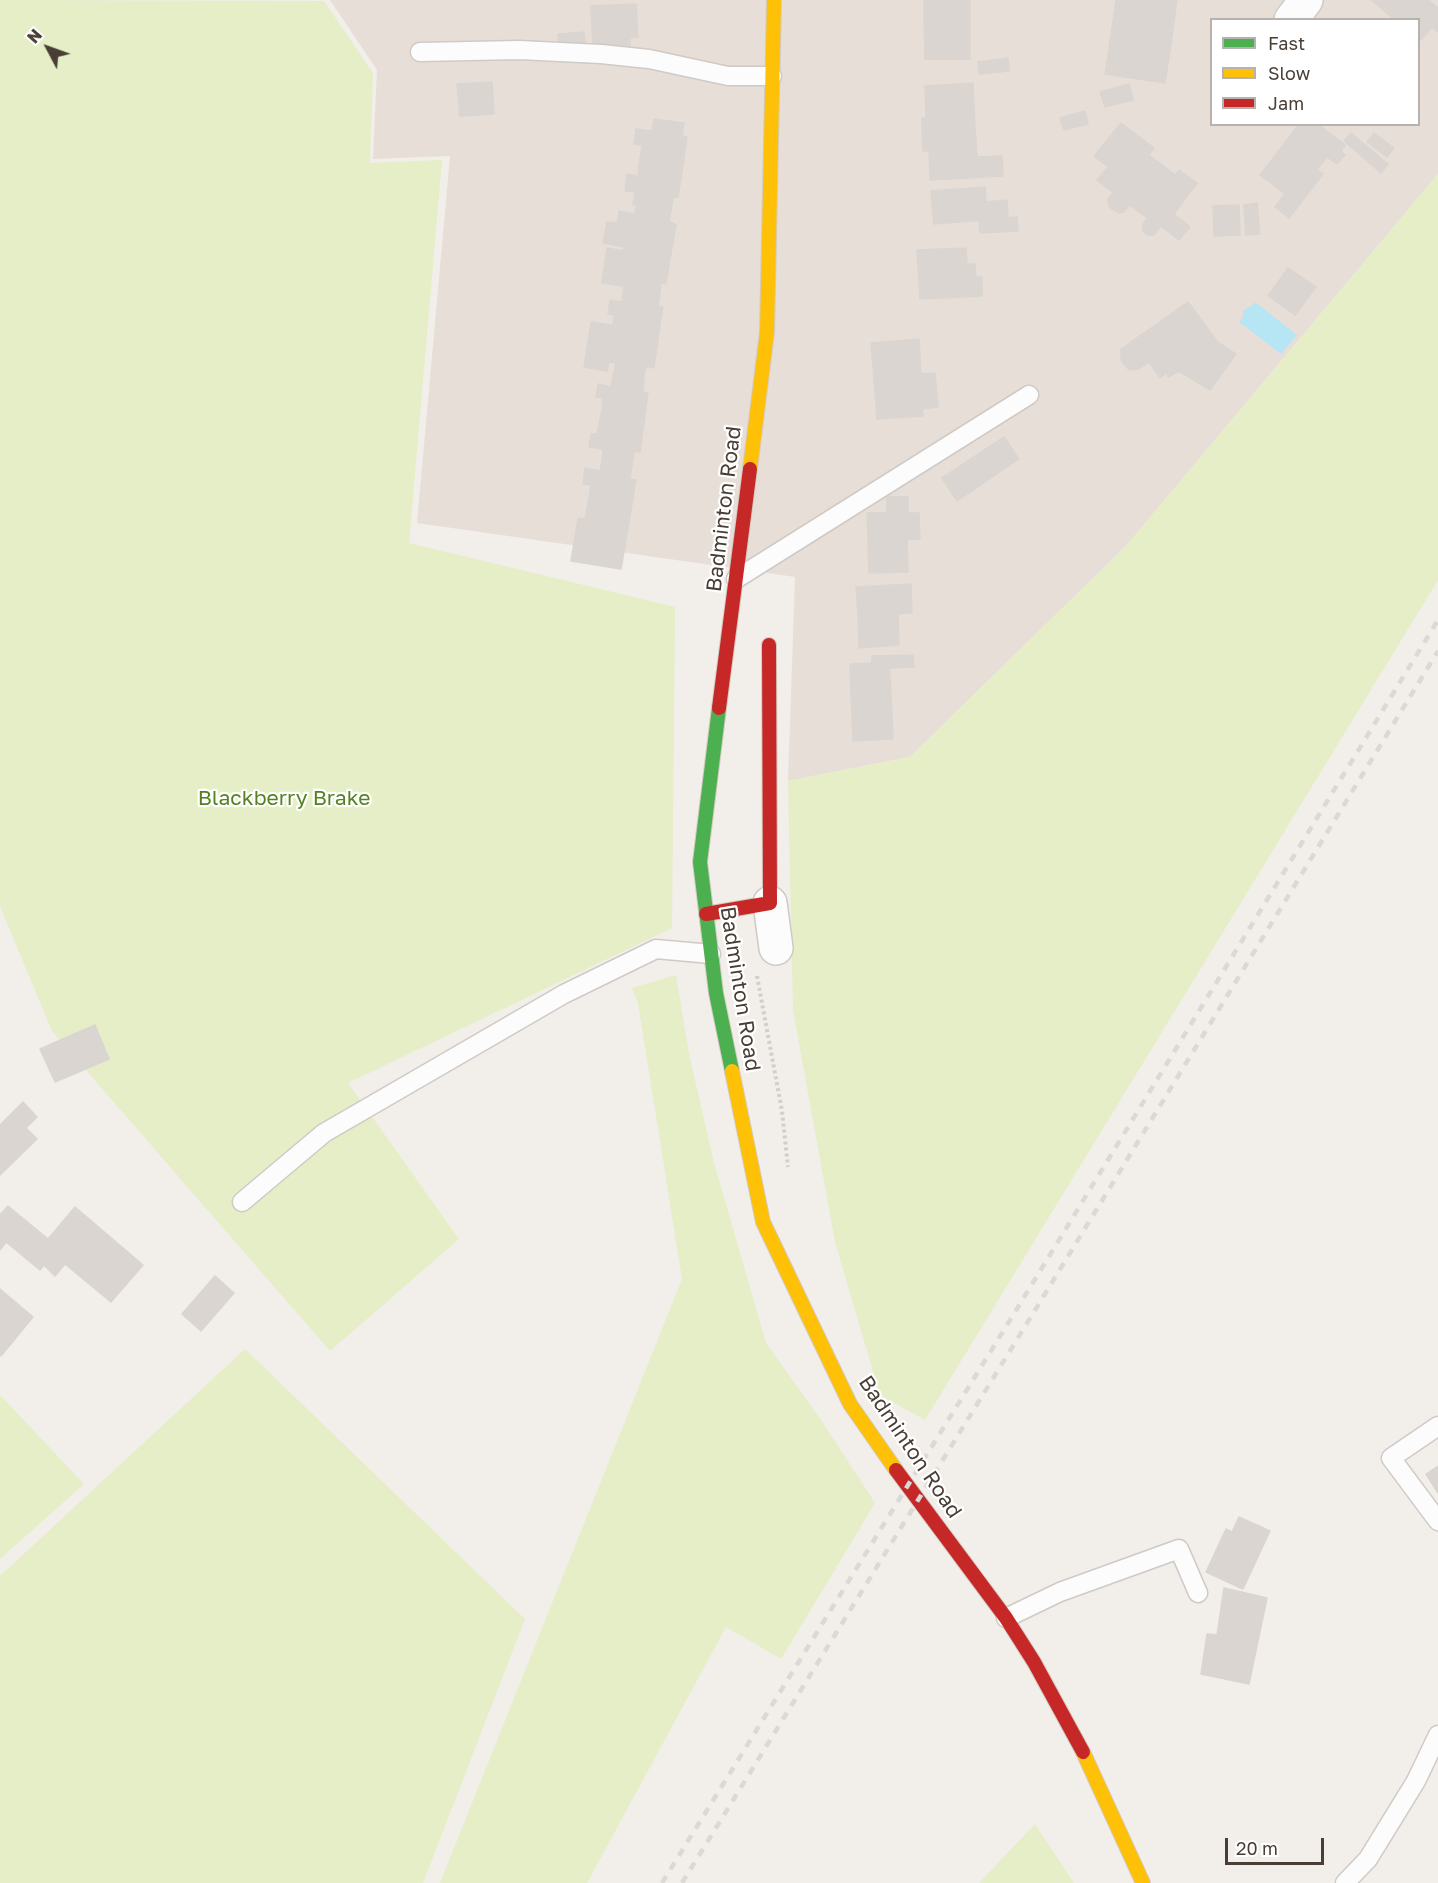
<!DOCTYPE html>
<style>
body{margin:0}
#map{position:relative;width:1438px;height:1883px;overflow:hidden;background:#f2eeea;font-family:"Golos Text",sans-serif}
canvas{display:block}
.legend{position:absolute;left:1210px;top:18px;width:210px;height:108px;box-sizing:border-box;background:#fff;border:2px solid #b6b2ae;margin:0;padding:8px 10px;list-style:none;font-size:18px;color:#493e35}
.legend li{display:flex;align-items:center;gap:12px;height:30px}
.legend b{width:30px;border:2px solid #b6b2ae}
.north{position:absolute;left:18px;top:18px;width:60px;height:60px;-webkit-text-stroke:4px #fff;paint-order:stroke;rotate:311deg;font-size:16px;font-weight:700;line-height:24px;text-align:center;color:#493e35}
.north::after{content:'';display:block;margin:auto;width:21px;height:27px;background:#493e35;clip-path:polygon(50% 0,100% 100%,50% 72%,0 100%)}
.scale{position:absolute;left:1225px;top:1838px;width:99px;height:27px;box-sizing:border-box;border:3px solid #493e35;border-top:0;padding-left:8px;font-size:18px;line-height:21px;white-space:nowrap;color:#493e35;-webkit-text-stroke:4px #fff;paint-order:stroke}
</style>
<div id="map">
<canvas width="1438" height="1883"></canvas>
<ul class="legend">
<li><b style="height:8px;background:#4caf50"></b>Fast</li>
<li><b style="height:8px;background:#ffc107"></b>Slow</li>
<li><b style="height:8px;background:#c62828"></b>Jam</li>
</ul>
<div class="north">N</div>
<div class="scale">20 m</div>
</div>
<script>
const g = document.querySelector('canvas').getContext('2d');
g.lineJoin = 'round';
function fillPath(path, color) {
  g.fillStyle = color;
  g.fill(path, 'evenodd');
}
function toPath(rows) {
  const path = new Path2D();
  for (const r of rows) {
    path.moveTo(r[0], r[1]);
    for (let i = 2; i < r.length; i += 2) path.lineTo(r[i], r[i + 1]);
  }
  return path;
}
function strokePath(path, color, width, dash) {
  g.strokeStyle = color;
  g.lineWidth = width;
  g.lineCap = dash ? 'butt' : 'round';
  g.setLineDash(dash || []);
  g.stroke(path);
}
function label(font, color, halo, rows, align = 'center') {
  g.font = font + ' "Golos Text",sans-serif';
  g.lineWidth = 4.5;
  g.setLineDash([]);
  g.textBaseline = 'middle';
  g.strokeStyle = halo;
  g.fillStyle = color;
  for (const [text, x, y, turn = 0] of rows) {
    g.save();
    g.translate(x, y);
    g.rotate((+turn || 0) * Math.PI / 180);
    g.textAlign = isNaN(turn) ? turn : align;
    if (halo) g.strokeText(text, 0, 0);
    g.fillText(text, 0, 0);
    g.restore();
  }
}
fillPath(toPath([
 [330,0,1438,0,1438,174,1126,546,910,757,788,781,795,577,417,523,450,156,373,159,377,70],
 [1212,20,1418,20,1418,124,1212,124]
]), '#e7dfd7');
fillPath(toPath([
 [0,0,324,1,373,73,370,163,442,160,409,543,675,607,672,928,348,1083,459,1239,330,1351,52,1031,0,906],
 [1438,174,1438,580,925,1420,880,1395,835,1242,793,1010,788,781,910,757,1126,546],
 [676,975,689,1054,714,1163,766,1343,823,1423,875,1503,781,1659,726,1627,587,1883,440,1883,682,1279,638,1003,632,988],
 [245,1349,525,1619,423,1883,0,1883,0,1576],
 [0,1395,84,1484,0,1559],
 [1035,1824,1074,1883,979,1883]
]), '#e5eec7');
fillPath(toPath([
 [1255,302,1297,335,1281,354,1239,322,1243,317,1243,310,1250,307]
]), '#b6e6f4');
const building = toPath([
 [924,0,970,0,970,19,924,19,924,0],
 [1116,0,1177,0,1171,44,1111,36,1116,0],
 [1371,0,1428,0,1438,8,1438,32,1432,27,1421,40,1418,38,1418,20,1395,20,1371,0],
 [636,4,638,37,630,38,630,46,593,48,591,6,636,4],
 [924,19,970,19,970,59,925,59,924,19],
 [584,32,585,46,559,48,558,34,584,32],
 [1111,36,1171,44,1165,83,1105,74,1111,36],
 [1008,58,1009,71,979,74,978,62,1008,58],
 [492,82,494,114,460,116,457,84,492,82],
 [973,83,975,128,922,131,922,118,926,118,925,86,973,83],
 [1129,84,1133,100,1105,107,1100,92,1129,84],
 [1085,111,1088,124,1064,130,1060,118,1085,111],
 [654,119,684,123,682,136,687,137,682,172,639,166,642,145,634,144,636,129,652,131,654,119],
 [1121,123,1154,148,1149,155,1161,164,1124,212,1118,213,1109,207,1108,199,1113,193,1097,180,1108,167,1094,156,1121,123],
 [1299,124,1318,124,1345,145,1341,151,1345,155,1337,164,1327,157,1317,169,1284,144,1299,124],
 [975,128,977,157,1002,156,1003,176,930,180,929,151,923,151,922,131,975,128],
 [1351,133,1388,164,1381,173,1344,141,1351,133],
 [1374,133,1394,148,1387,157,1367,142,1374,133],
 [1284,144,1323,174,1289,218,1275,207,1285,194,1260,175,1284,144],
 [1161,164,1175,175,1179,170,1197,183,1174,214,1190,227,1179,240,1161,226,1154,235,1147,235,1143,231,1143,224,1147,218,1130,205,1161,164],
 [639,166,682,172,678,197,673,197,671,211,633,205,635,192,625,191,627,174,638,176,639,166],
 [985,187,986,202,1007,200,1008,218,934,224,931,191,985,187],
 [1257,203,1260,234,1246,235,1244,205,1257,203],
 [637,205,671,211,669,221,676,225,670,259,623,251,624,247,603,243,607,222,617,223,619,211,635,214,637,205],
 [1239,205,1240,235,1214,236,1213,206,1239,205],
 [1017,217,1018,231,980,233,979,220,1017,217],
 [607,248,670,259,666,284,661,283,660,291,602,283,607,248],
 [966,248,967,264,975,264,976,277,982,277,982,296,920,299,917,250,966,248],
 [1288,268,1316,287,1295,315,1268,296,1288,268],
 [624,286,660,291,658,307,663,307,659,332,613,325,614,315,608,314,610,300,622,302,624,286],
 [1188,302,1217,341,1236,354,1210,390,1179,371,1168,377,1166,373,1160,378,1149,362,1138,369,1129,370,1121,360,1121,349,1188,302],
 [591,322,659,332,654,368,646,366,644,375,614,371,616,363,609,362,607,371,584,367,591,322],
 [919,339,921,374,935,373,938,407,922,409,923,416,877,419,871,343,919,339],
 [614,371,644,375,643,392,648,393,645,415,602,409,603,398,596,397,598,384,611,387,614,371],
 [602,409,645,415,640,452,634,451,632,466,602,461,603,449,589,447,591,434,597,434,602,409],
 [1004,437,1019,459,957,501,942,478,1004,437],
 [602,461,632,466,630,479,636,480,631,510,588,503,591,485,583,484,585,468,600,471,602,461],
 [887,497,908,497,908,513,919,513,920,539,868,541,867,513,887,513,887,497],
 [588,503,631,510,621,569,571,561,578,518,585,519,588,503],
 [907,540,908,572,869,573,868,541,907,540],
 [911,584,912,613,858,616,856,587,911,584],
 [898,614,899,645,859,648,858,616,898,614],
 [913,655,914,667,889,668,891,693,851,695,850,664,872,663,872,656,913,655],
 [891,693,893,739,853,741,851,695,891,693],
 [95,1025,109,1059,55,1082,40,1049,95,1025],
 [23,1102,37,1117,26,1128,37,1139,0,1175,0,1125,23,1102],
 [8,1206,48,1239,75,1207,143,1265,111,1302,65,1264,55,1276,44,1265,40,1270,6,1242,0,1250,0,1215,8,1206],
 [215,1276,234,1293,201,1331,182,1314,215,1276],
 [0,1289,33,1317,1,1356,0,1355,0,1289],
 [1438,1466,1438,1493,1426,1474,1438,1466],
 [1239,1517,1270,1531,1243,1589,1206,1572,1226,1529,1232,1532,1239,1517],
 [1224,1588,1267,1598,1249,1684,1201,1674,1207,1634,1217,1635,1224,1588]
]);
fillPath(building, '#dad5d1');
strokePath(building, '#dad5d0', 1.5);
const lane = toPath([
 [420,52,519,50,601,54,649,59,728,76,772,76],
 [736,579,1029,395],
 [242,1202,324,1133,564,994,656,949,711,954],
 [1438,1426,1391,1458,1438,1521],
 [1006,1618,1060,1592,1179,1549,1198,1593],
 [1345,1883,1368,1859,1416,1781,1438,1735]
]);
const street = toPath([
 [1291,20,1306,0],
 [770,903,776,948]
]);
const fast = toPath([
 [719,708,700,862,716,993,732,1071]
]);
const slow = toPath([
 [750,469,767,332,774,0],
 [732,1071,763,1222,850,1404,896,1470],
 [1083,1752,1143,1883]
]);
const jam = toPath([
 [719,708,750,469],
 [706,914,770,903,769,645],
 [896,1470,1006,1618,1034,1662,1083,1752]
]);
strokePath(lane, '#cfcac6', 21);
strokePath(street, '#cfcac6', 36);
strokePath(fast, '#d3cbc1', 16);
strokePath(slow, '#d3cbc1', 16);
strokePath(jam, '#d3cbc1', 16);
strokePath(toPath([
 [757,976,782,1111,788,1167]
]), '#d2ceca', 4, [3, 3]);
strokePath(lane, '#fdfcfc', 18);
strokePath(street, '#fdfcfc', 33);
strokePath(fast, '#4caf50', 14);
strokePath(slow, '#ffc107', 14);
strokePath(jam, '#c62828', 14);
strokePath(toPath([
 [662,1883,1015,1312,1438,620],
 [682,1883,1029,1320,1438,651]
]), '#d9d9d8', 4.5, [8, 8]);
label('21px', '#493e35', '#fff', [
 ["Badminton Road",724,509,-83],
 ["Badminton Road",740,989,81],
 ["Badminton Road",910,1447,56]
]);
label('21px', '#568221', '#fff', [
 ["Blackberry Brake",284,798]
]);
</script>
